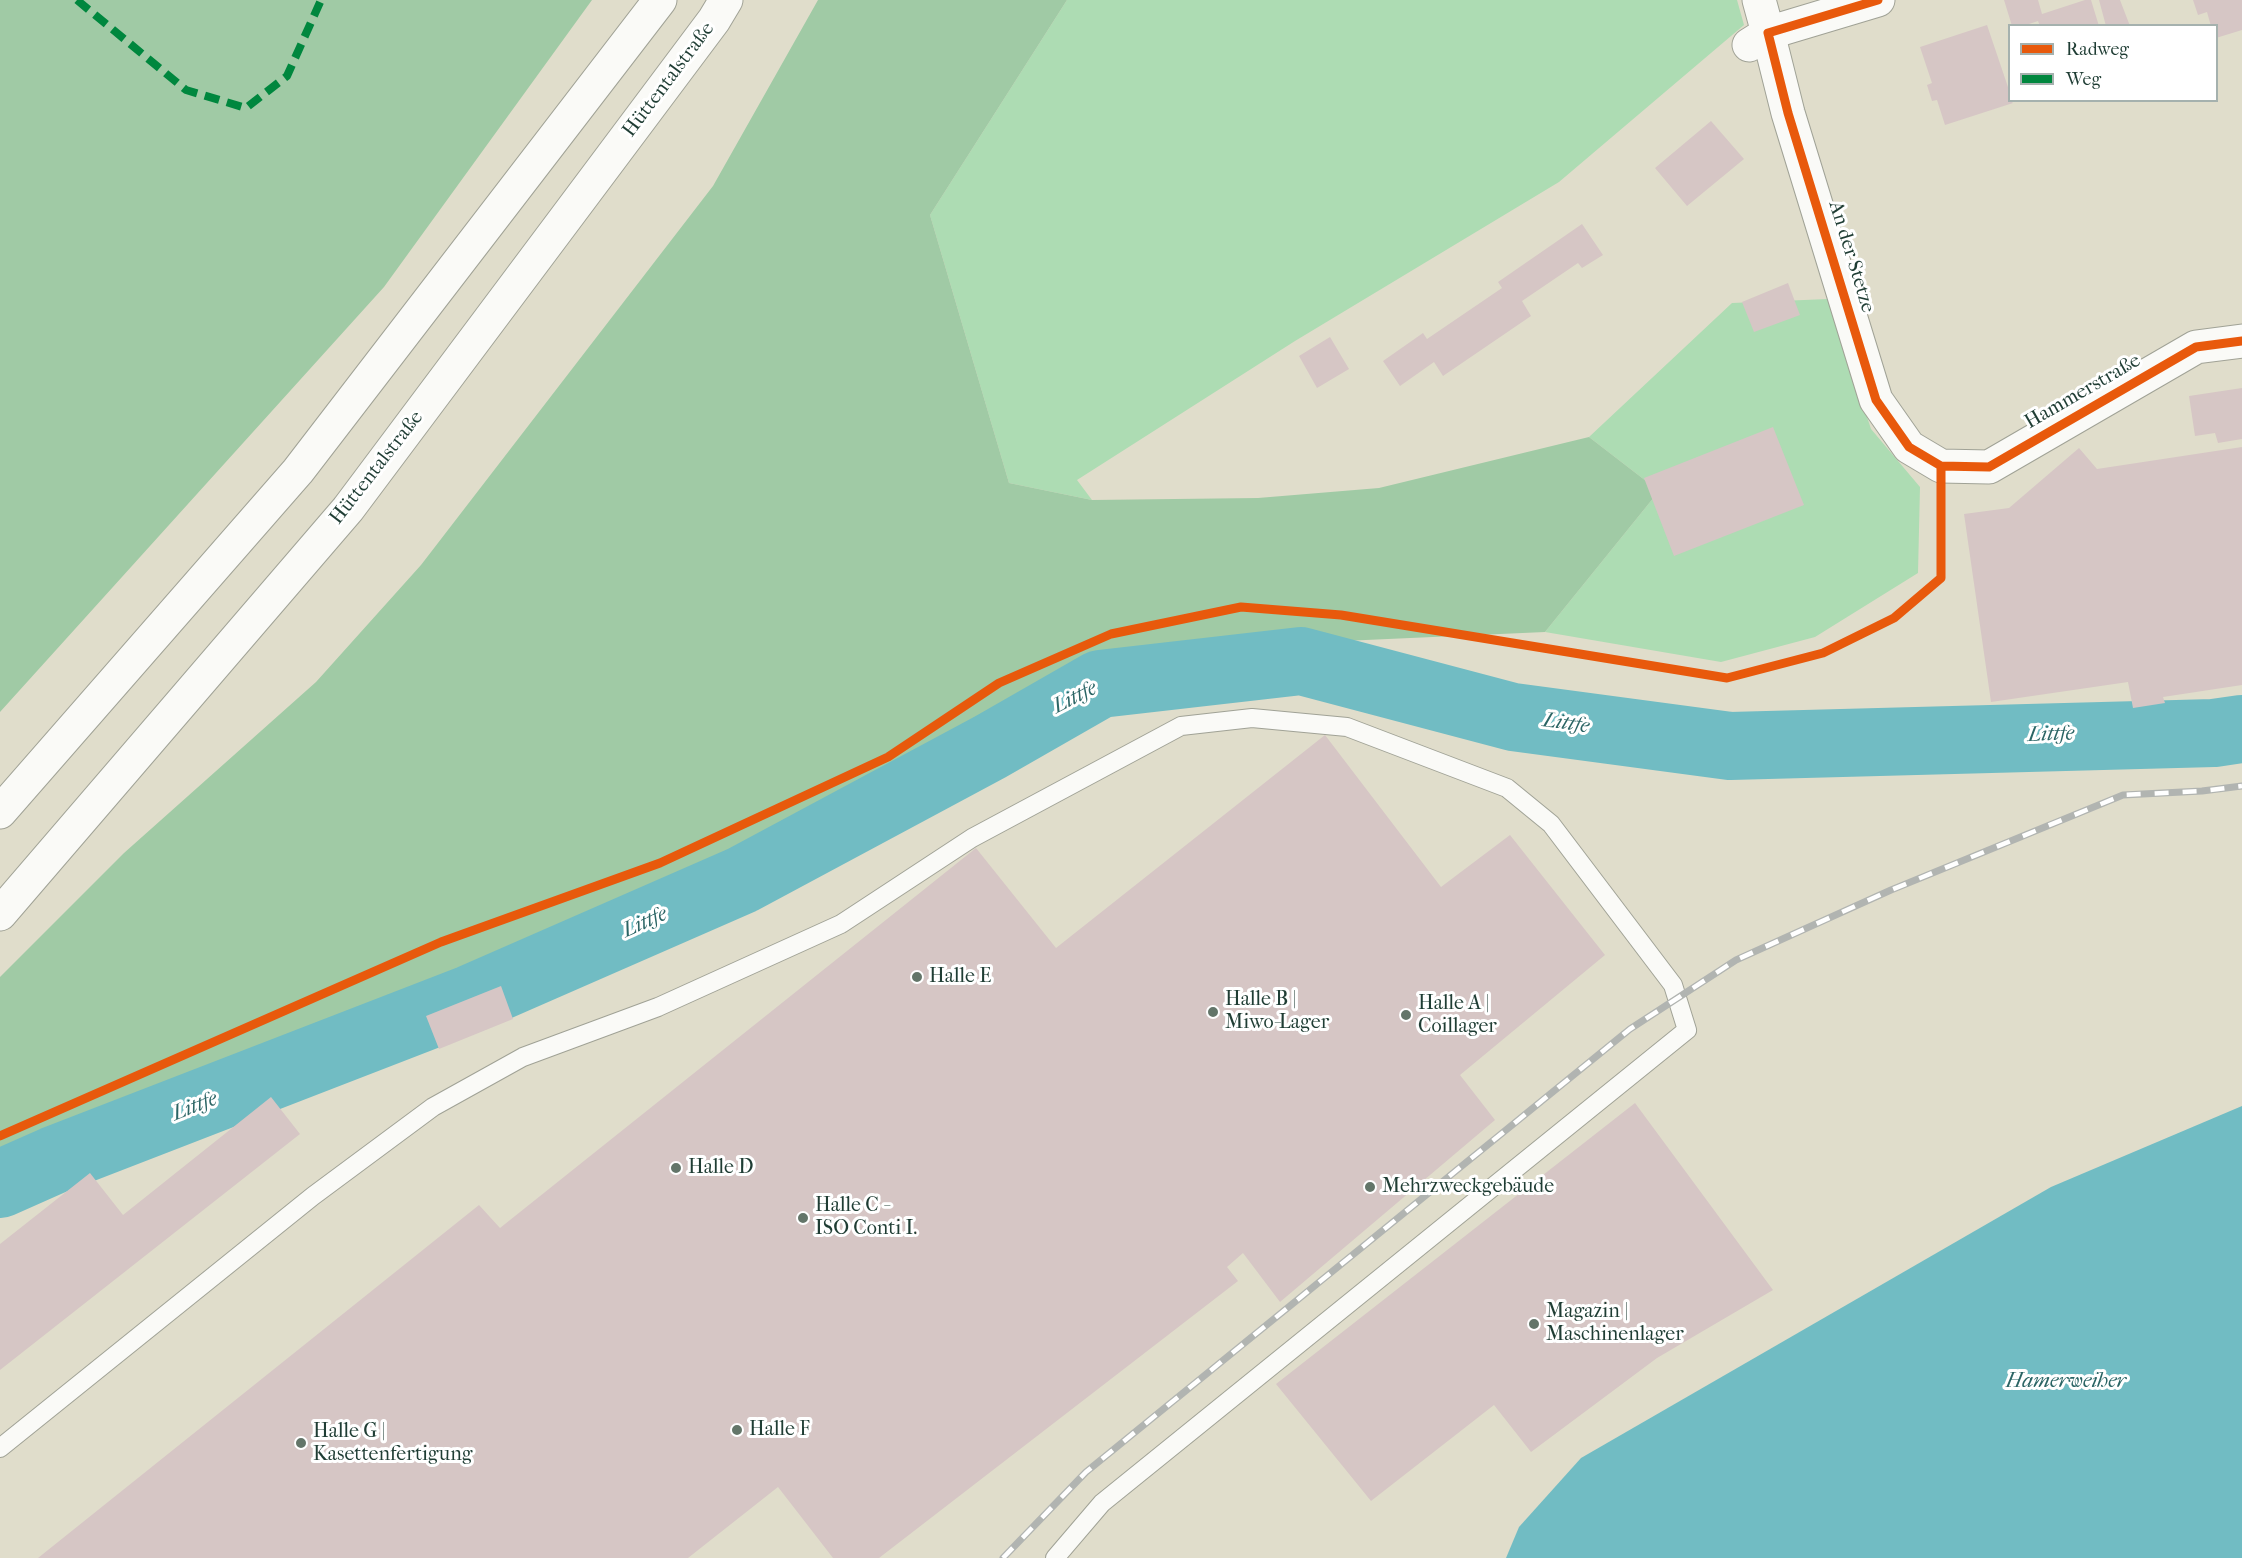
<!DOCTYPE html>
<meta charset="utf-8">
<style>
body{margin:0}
#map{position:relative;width:2242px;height:1558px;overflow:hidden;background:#e0ddcb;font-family:"IM FELL French Canon",serif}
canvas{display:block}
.legend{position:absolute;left:2008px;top:24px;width:210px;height:78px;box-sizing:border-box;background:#fff;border:2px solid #a5b1ae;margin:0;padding:8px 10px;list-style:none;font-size:18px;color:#1f3d34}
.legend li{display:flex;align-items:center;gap:12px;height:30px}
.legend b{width:30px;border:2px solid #a5b1ae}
</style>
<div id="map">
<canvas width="2242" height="1558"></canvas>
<ul class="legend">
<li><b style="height:8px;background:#e8590c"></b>Radweg</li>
<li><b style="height:8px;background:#00873e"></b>Weg</li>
</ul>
</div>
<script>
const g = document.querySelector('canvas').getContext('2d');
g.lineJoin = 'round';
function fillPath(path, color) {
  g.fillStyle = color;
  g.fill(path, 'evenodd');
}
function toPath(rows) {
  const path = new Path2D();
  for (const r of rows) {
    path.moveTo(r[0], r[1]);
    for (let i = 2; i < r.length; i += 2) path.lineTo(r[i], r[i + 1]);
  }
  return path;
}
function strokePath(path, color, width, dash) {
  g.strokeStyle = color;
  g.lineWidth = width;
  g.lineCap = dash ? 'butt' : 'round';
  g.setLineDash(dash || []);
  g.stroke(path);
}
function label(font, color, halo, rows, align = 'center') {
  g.font = font + ' "IM FELL French Canon",serif';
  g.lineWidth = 6;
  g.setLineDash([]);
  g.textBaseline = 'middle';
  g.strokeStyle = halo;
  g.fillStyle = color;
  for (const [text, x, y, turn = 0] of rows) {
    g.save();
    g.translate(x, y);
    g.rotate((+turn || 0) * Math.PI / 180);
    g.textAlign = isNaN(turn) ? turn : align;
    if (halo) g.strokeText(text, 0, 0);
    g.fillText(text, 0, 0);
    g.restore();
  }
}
fillPath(toPath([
 [1067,0,1737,0,1744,25,1559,182,1295,341,1077,480,1092,500,1009,483,930,215],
 [1828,299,1871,429,1920,487,1918,573,1815,637,1721,662,1545,632,1659,491,1589,437,1732,303]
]), '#addcb3');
fillPath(toPath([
 [0,0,592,0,384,287,0,712],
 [818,0,1067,0,930,215,1009,483,1092,500,1258,498,1379,488,1589,437,1659,491,1545,632,1231,646,868,841,384,1010,0,1197,0,977,124,853,316,682,421,565,713,186]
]), '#a0caa5');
fillPath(toPath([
 [2242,1106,2242,1558,1506,1558,1519,1527,1581,1458,2051,1187]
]), '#71bcc3');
strokePath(toPath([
 [0,1184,54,1160,470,999,742,880,990,747,1100,684,1301,661,1513,717,1730,746,2214,733,2242,729]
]), '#71bcc3', 68);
fillPath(toPath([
 [2004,0,2038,0,2042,14,2085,0,2091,0,2099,26,2040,26,2038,21,2023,26,2012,26],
 [2099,0,2120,0,2130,26,2106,26],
 [2193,0,2242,0,2242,30,2216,38,2216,26,2211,26,2207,12,2198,15],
 [1987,25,2010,93,2010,100,2013,103,1945,125,1937,100,1932,101,1927,85,1932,83,1920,47],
 [1711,121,1744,159,1687,206,1655,168],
 [1582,224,1603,255,1582,268,1578,263,1522,301,1531,316,1443,376,1434,362,1400,386,1383,361,1423,333,1427,339,1502,288,1498,282],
 [1788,283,1800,315,1754,332,1742,302],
 [1330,337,1349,369,1317,388,1299,356],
 [2242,388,2242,439,2218,443,2215,433,2195,436,2189,396],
 [1773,427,1804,505,1674,556,1644,478],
 [2242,447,2242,685,2163,697,2165,703,2133,708,2128,682,1991,702,1964,514,2009,508,2079,448,2097,469],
 [1325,735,1441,887,1510,835,1605,955,1460,1075,1495,1120,1280,1302,1243,1253,1227,1267,1238,1281,879,1558,833,1558,778,1487,688,1558,38,1558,479,1205,500,1228,976,848,1056,948],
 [501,986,513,1019,439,1049,426,1016],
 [271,1097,300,1134,0,1370,0,1244,90,1173,123,1215],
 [1635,1103,1773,1290,1657,1358,1531,1452,1494,1405,1371,1501,1276,1384]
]), '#d6c6c5');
const lane = toPath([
 [0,1448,313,1196,433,1107,523,1057,658,1007,841,924,972,838,1181,726,1252,718,1347,727,1507,788,1551,824,1673,985,1687,1030,1102,1503,1055,1558]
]);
const street = toPath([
 [1878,0,1768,33,1788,113,1876,400,1909,447,1941,466,1989,467,2196,347,2242,341],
 [1749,45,1768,33,1759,0]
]);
const highway = toPath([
 [0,812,298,471,660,0],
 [0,914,348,509,714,20,726,0]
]);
strokePath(lane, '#a0a296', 20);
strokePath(street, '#a0a296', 35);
strokePath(highway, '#a0a296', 35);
strokePath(lane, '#fafaf7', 18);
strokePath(street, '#fafaf7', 33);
strokePath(highway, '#fafaf7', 33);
const rail = toPath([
 [1003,1558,1086,1472,1630,1029,1736,960,1891,890,2123,795,2202,791,2242,786]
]);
strokePath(rail, '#b1b4b1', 7);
strokePath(rail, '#fff', 4.5, [14]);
strokePath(toPath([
 [77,0,186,90,246,108,287,76,321,0]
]), '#00873e', 8, [15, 8]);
strokePath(toPath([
 [1878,0,1768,33,1788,113,1876,400,1909,447,1941,466,1989,467,2196,347,2242,341],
 [0,1136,441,942,660,863,888,757,999,683,1111,634,1241,607,1341,615,1727,678,1823,653,1894,618,1941,578,1941,466]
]), '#e8590c', 9);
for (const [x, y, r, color] of [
 [917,977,6,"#637569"],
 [1213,1012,6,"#637569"],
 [1406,1015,6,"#637569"],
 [676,1168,6,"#637569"],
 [1370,1187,6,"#637569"],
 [803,1218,6,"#637569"],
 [1534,1324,6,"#637569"],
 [737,1430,6,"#637569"],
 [301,1443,6,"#637569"]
]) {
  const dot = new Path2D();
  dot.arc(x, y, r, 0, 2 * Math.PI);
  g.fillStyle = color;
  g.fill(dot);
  strokePath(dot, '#fff', 2);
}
label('20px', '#1f3d34', '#fff', [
 ["Hüttentalstraße",669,80,-53],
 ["An der Stetze",1851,257,73],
 ["Hammerstraße",2083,392,-30],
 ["Hüttentalstraße",377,468,-52]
]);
label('20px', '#1f3d34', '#fff', [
 ["Halle E",929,977],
 ["Halle B |",1225,1000],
 ["Miwo-Lager",1225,1023],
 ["Halle A |",1418,1004],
 ["Coillager",1418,1027],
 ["Halle D",688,1168],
 ["Mehrzweckgebäude",1382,1187],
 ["Halle C -",815,1206],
 ["ISO Conti I.",815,1229],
 ["Magazin |",1546,1312],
 ["Maschinenlager",1546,1335],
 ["Halle F",749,1430],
 ["Halle G |",313,1432],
 ["Kasettenfertigung",313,1455]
], 'left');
label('italic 21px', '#2b6565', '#fff', [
 ["Littfe",1075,698,-27],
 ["Littfe",1566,724,8],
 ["Littfe",2051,735,-2],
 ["Littfe",645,923,-24],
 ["Littfe",195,1107,-21],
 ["Hamerweiher",2066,1382]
]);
</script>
